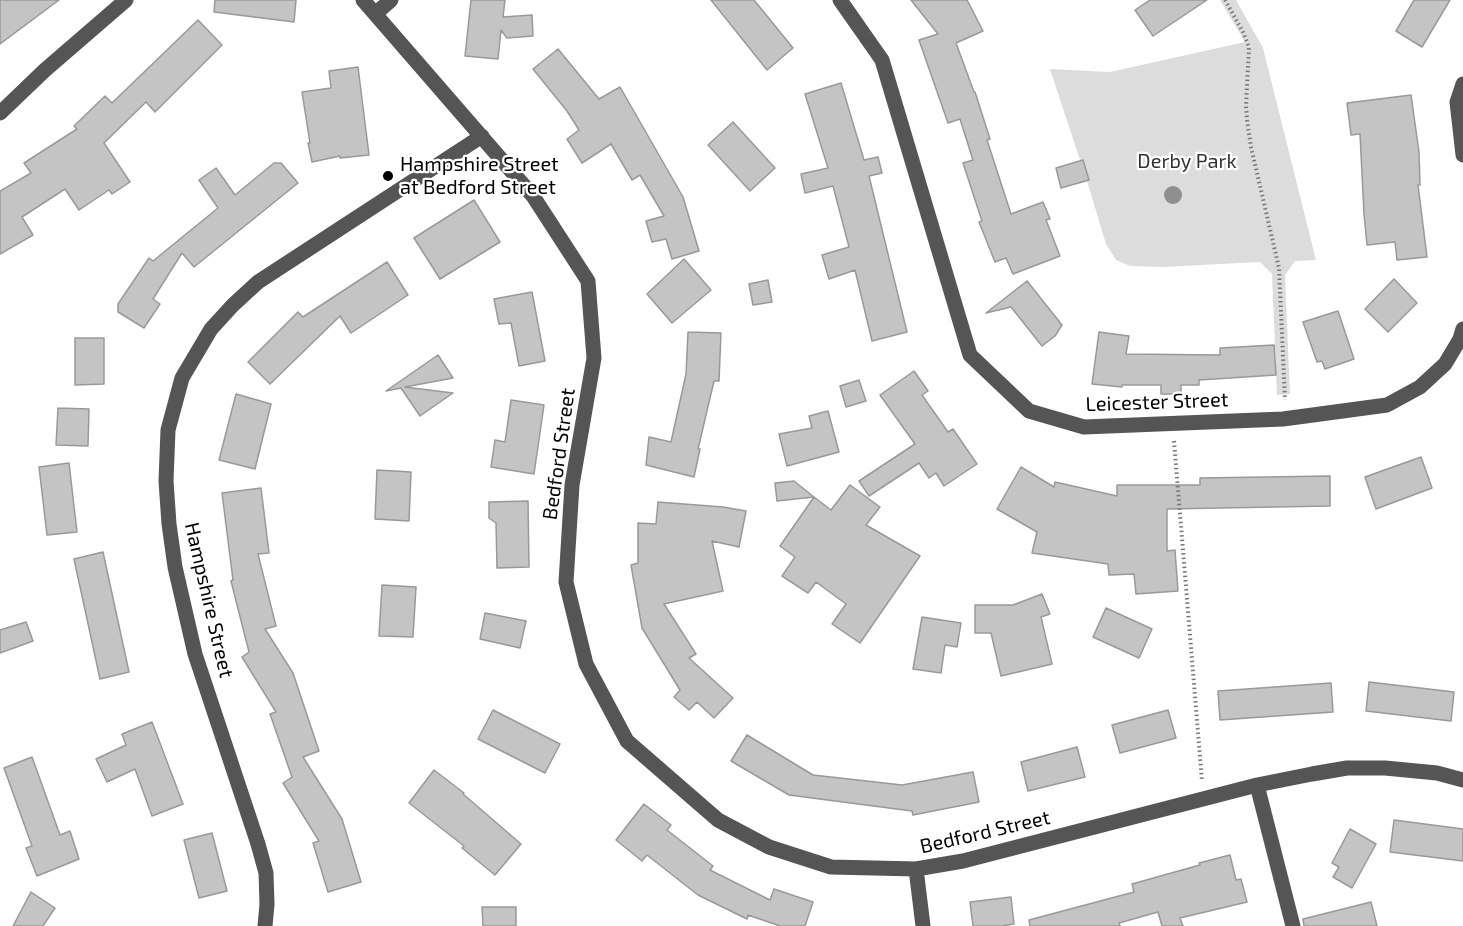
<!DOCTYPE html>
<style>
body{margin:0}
canvas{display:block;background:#fff}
</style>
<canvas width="1463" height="926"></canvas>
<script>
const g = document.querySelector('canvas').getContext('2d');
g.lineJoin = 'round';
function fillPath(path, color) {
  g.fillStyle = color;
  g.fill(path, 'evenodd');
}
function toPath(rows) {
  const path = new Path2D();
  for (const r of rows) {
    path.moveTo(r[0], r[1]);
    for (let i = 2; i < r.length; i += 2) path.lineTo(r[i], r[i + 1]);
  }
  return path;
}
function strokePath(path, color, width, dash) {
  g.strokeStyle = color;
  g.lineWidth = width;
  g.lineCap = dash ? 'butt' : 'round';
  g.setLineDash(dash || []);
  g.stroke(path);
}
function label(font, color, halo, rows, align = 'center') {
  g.font = font + ' "Exo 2",sans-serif';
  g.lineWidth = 4.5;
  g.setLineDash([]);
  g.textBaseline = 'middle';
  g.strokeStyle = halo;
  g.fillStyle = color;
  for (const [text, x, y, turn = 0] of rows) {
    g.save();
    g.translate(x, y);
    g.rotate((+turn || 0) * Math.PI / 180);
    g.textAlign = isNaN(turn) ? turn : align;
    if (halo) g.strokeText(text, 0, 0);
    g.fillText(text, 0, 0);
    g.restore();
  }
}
fillPath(toPath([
 [1220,0,1236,0,1263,48,1316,260,1295,261,1285,275,1290,394,1277,395,1272,274,1260,262,1163,267,1130,266,1116,260,1106,244,1087,181,1050,69,1110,72,1245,42]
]), '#dcdcdc');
const building = toPath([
 [0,0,59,0,0,44,0,0],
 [215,0,296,0,294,22,214,12,215,0],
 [471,0,505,0,503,17,532,15,533,36,507,38,501,30,498,59,465,56,471,0],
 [711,0,754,0,793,48,767,70,711,0],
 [911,0,967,0,983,31,956,43,974,92,975,92,990,139,987,140,1011,214,1043,202,1050,219,1046,220,1060,256,1013,274,1006,258,995,262,979,222,982,221,963,163,973,160,960,119,948,123,919,40,938,34,911,0],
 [1150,0,1207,0,1153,36,1135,10,1150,0],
 [1414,0,1450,0,1422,47,1396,31,1414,0],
 [198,20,222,45,155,112,146,102,104,143,130,182,112,194,109,190,79,210,65,189,22,217,33,235,0,254,0,191,31,173,24,163,77,129,74,126,105,96,112,103,198,20],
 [558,49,599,99,620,87,683,197,699,251,672,259,666,239,652,242,646,221,664,216,640,175,632,180,611,144,582,163,567,139,579,130,567,111,533,69,558,49],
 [358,67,369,155,340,158,340,156,312,162,308,143,310,143,302,92,331,88,329,71,358,67],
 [841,83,864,160,878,157,882,173,869,176,907,332,872,341,855,270,829,279,822,255,849,247,833,186,805,193,801,174,828,168,805,94,841,83],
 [1411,95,1419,152,1420,185,1418,185,1427,257,1397,260,1395,242,1367,245,1364,214,1360,134,1351,135,1347,103,1411,95],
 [733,122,775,168,750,191,708,145,733,122],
 [1083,160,1089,180,1061,188,1056,168,1083,160],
 [274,163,281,163,298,183,194,267,182,253,153,299,160,304,144,328,118,312,118,304,149,258,153,261,218,208,199,180,216,168,235,195,274,163],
 [474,200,500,242,440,279,414,238,474,200],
 [684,259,711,290,672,323,647,294,684,259],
 [387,262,408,295,351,333,340,316,270,384,248,362,298,312,303,317,387,262],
 [1394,279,1417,303,1388,332,1365,309,1394,279],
 [768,280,772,302,753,305,749,284,768,280],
 [1027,281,1062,325,1055,336,1042,346,1011,307,986,313,1027,281],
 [532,292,545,361,519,366,511,323,499,324,494,299,532,292],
 [1338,311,1354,359,1325,369,1322,361,1317,362,1303,322,1338,311],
 [688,332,721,333,719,381,714,381,698,449,700,449,694,477,646,465,649,437,671,442,686,374,688,332],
 [1099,332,1129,336,1126,354,1220,355,1220,348,1274,345,1276,375,1199,380,1199,385,1181,385,1181,394,1161,394,1161,385,1122,385,1122,387,1092,384,1099,332],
 [75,338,104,338,104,384,75,385,75,338],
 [438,355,453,378,405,387,453,393,420,416,401,388,386,391,438,355],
 [914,371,928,391,922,395,948,432,953,429,977,464,944,486,936,473,929,478,919,463,869,496,859,481,915,444,880,395,914,371],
 [859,380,866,401,846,407,840,386,859,380],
 [236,394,271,404,255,469,219,460,236,394],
 [511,400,544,405,534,474,491,467,495,440,505,442,511,400],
 [58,408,89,409,88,446,56,445,58,408],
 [828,411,839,452,787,466,779,434,812,428,809,416,828,411],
 [1421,457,1432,488,1376,509,1365,477,1421,457],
 [69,463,77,532,47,535,39,467,69,463],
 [1021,467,1054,487,1055,482,1117,496,1117,485,1200,485,1200,478,1330,476,1330,506,1167,509,1167,551,1175,550,1178,591,1136,594,1134,574,1109,575,1108,564,1032,553,1037,532,997,509,1021,467],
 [377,470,411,472,409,521,375,519,377,470],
 [794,481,814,497,777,501,775,483,794,481],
 [850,485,880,507,866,525,920,556,860,643,832,624,846,604,816,582,808,593,782,576,795,557,780,546,814,497,831,510,850,485],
 [261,488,269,553,258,554,276,626,265,629,293,673,319,751,303,757,342,819,361,882,328,892,313,843,319,841,283,783,292,777,270,714,276,712,242,657,249,652,231,581,233,580,222,493,261,488],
 [528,501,529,567,497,568,496,523,489,518,489,502,528,501],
 [658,502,723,507,746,511,739,547,712,541,723,591,664,604,696,654,689,658,733,698,714,718,697,702,689,710,674,697,680,690,642,628,631,565,638,563,638,523,656,524,658,502],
 [103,552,129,672,100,679,74,559,103,552],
 [382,585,416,587,413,637,379,636,382,585],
 [1042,594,1050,614,1041,617,1052,664,1001,676,991,633,975,633,975,605,1013,605,1042,594],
 [1106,608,1152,629,1139,658,1093,637,1106,608],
 [485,613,526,621,520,648,480,639,485,613],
 [922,617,961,623,957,647,945,645,941,673,913,669,922,617],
 [26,622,33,641,0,653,0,630,26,622],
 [1369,682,1454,692,1451,721,1366,711,1369,682],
 [1331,683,1333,712,1220,720,1218,691,1331,683],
 [493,710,560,744,545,773,478,739,493,710],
 [1168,710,1176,738,1120,753,1112,725,1168,710],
 [152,722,183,804,152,816,135,769,107,782,96,759,126,745,122,734,152,722],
 [747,735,813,775,902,785,973,772,979,802,913,815,912,811,789,795,731,761,747,735],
 [1077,747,1085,777,1028,791,1021,762,1077,747],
 [32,757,60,835,70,831,79,859,37,876,26,848,32,846,4,768,32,757],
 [434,770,464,793,463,794,521,844,495,875,462,848,464,846,409,803,434,770],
 [644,804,671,825,667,830,713,866,710,870,770,900,774,889,813,902,805,926,780,926,748,915,747,919,698,895,647,855,642,861,616,840,644,804],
 [1394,820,1463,829,1463,861,1390,852,1394,820],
 [1350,829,1376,844,1352,888,1333,877,1339,867,1332,863,1350,829],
 [212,833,227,891,199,898,184,840,212,833],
 [1230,855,1236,880,1241,879,1247,902,1180,918,1183,926,1162,926,1158,912,1119,923,1120,926,1030,926,1029,920,1134,892,1132,884,1200,865,1199,863,1230,855],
 [31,892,55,908,43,926,13,926,31,892],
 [1011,897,1014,924,1001,926,973,926,970,902,1011,897],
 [1371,902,1377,926,1304,926,1303,919,1371,902],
 [482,907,516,907,516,926,483,926,482,907]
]);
fillPath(building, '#c4c4c4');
strokePath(building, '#999', 1.5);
strokePath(toPath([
 [1225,0,1243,32,1249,47,1246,106,1247,120,1251,147,1279,268,1285,400],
 [1174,441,1202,781]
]), '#777', 4, [1.5, 3]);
strokePath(toPath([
 [363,0,533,196,588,281,594,358,572,485,566,582,586,664,627,741,718,820,769,847,831,867,916,869,963,861,1257,785,1312,774,1347,768,1385,768,1437,773,1463,780],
 [840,0,882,60,970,355,1029,411,1084,427,1283,419,1387,405,1420,387,1445,364,1460,339,1463,329],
 [375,14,391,0],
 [1463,84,1457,102,1463,155],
 [0,113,45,70,126,0],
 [1257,785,1293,926],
 [916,869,923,926],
 [265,926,267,904,266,873,258,844,195,654,175,567,169,524,166,481,168,430,182,378,211,329,233,305,258,282,482,136]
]), '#555', 15);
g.fillStyle = '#8f8f8f';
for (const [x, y] of [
 [1173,195]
]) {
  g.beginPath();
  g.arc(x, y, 9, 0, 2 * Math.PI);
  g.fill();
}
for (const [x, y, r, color] of [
 [388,176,6,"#000"]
]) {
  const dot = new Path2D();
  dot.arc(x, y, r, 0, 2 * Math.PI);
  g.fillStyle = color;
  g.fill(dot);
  strokePath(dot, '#fff', 2);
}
label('20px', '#333', '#fff', [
 ["Derby Park",1187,161]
]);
label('20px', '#000', '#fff', [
 ["Hampshire Street",400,164],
 ["at Bedford Street",400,187]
], 'left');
label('20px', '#000', '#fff', [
 ["Leicester Street",1157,402,-2],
 ["Bedford Street",559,454,-82],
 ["Hampshire Street",209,600,77],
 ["Bedford Street",985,832,-13]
]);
</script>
